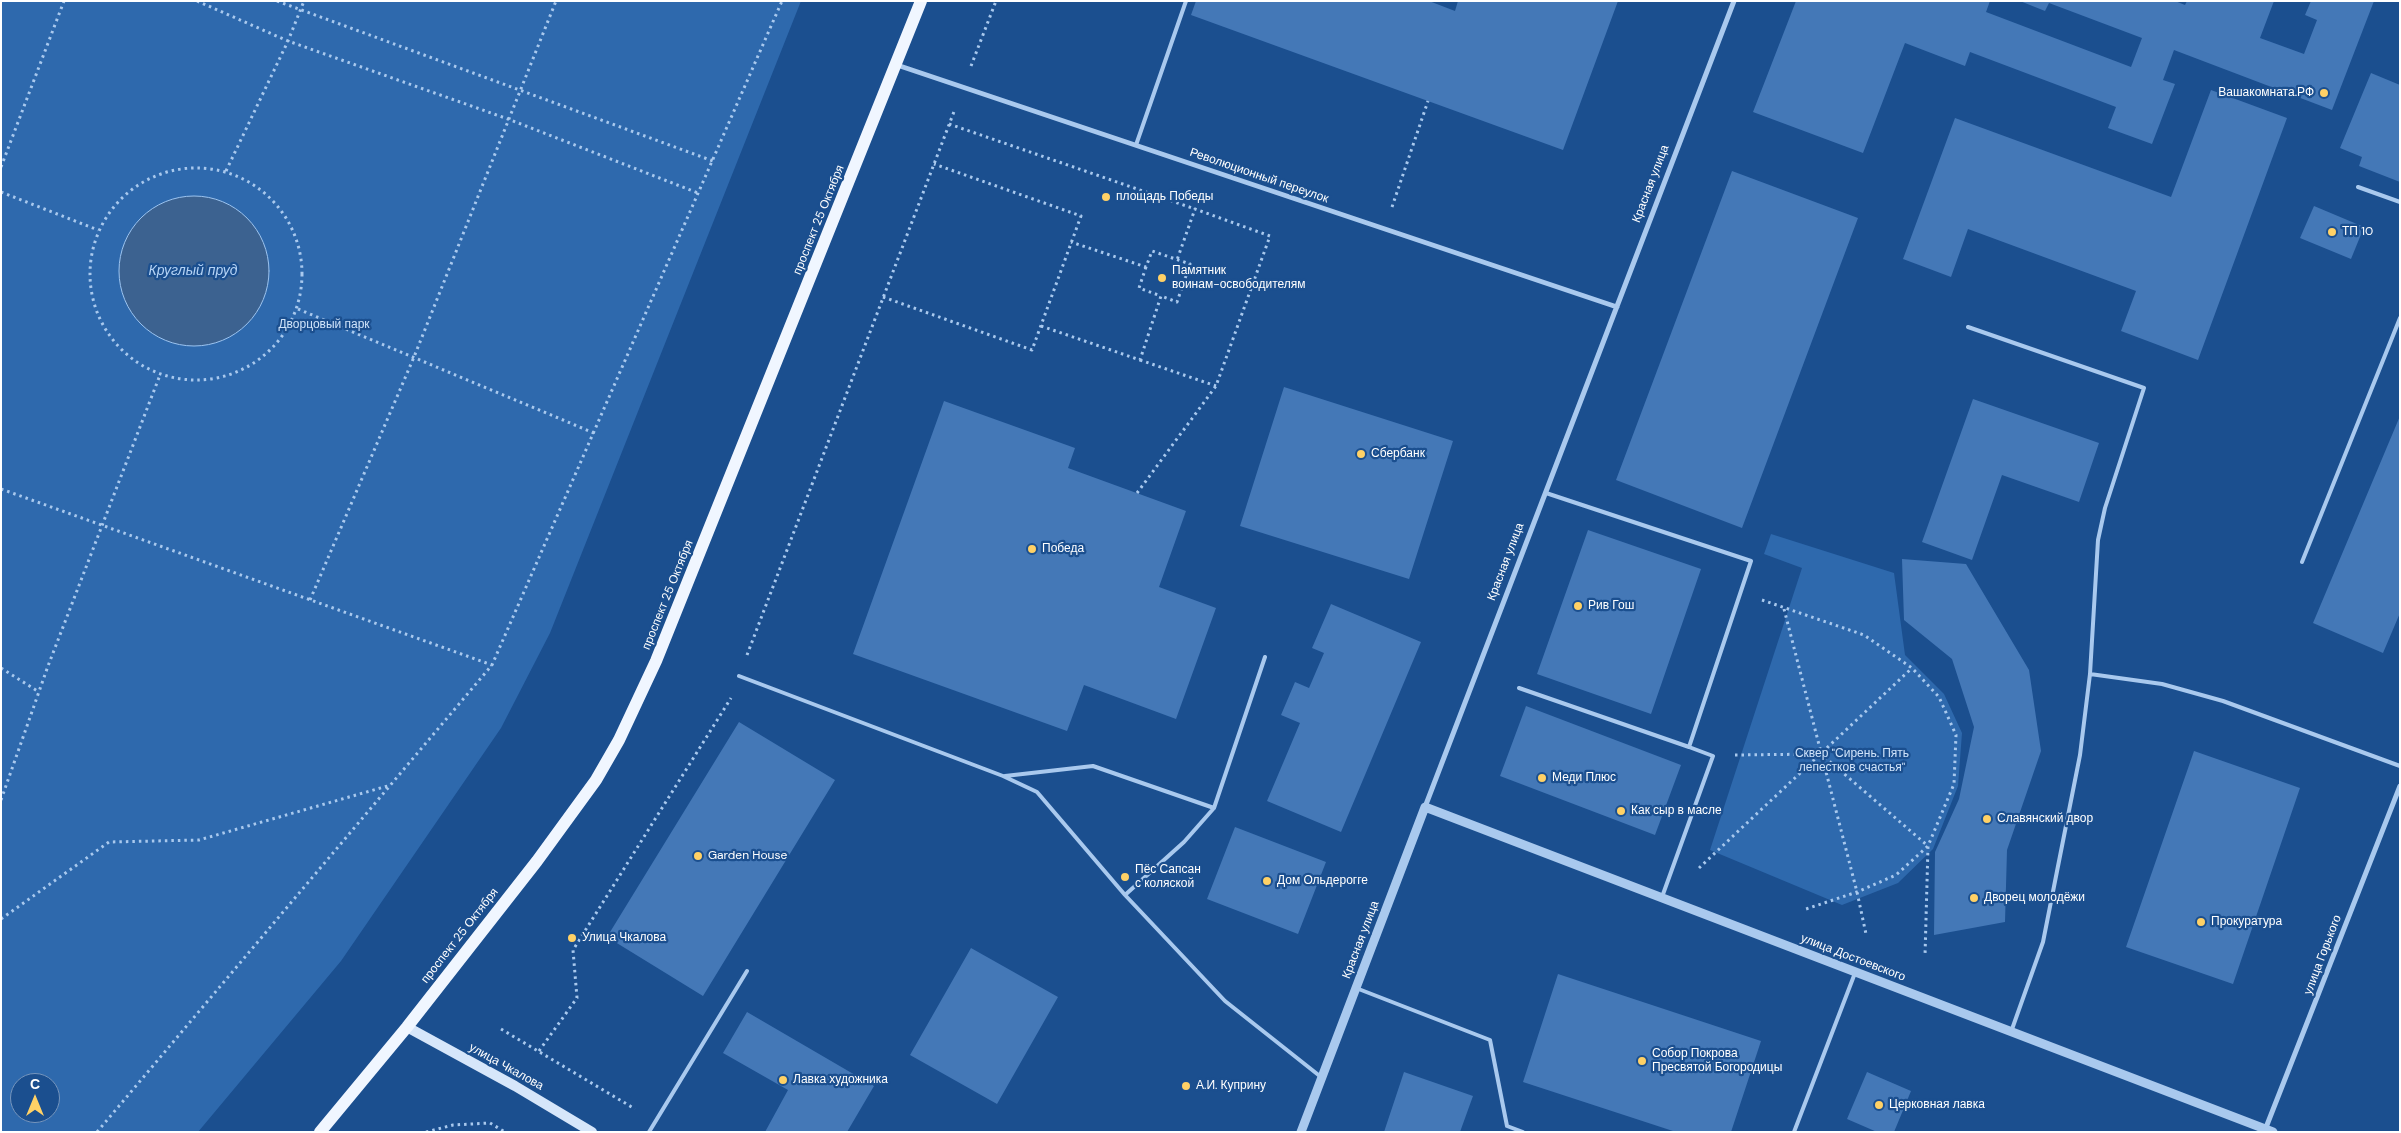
<!DOCTYPE html>
<meta charset="utf-8">
<style>
body{margin:0}
#map{position:relative;width:2401px;height:1133px;overflow:hidden;background:#1b4f8f;font-family:"DM Sans",sans-serif}
canvas{display:block}
.frame{position:absolute;inset:0;border:2px solid #fff;pointer-events:none}
.north{position:absolute;left:10px;top:1073px;width:50px;height:50px;box-sizing:border-box;background:#1b4f8f;border:1px solid #7695bc;border-radius:50%;rotate:0deg;font-size:14px;font-weight:700;line-height:20px;text-align:center;color:#fff}
.north::after{content:'';display:block;margin:auto;width:18px;height:22px;background:#ffd166;clip-path:polygon(50% 0,100% 100%,50% 72%,0 100%)}
</style>
<div id="map">
<canvas width="2401" height="1133"></canvas>
<div class="frame"></div>
<div class="north">С</div>
</div>
<script>
const g = document.querySelector('canvas').getContext('2d');
g.lineJoin = 'round';
function fillPath(path, color) {
  g.fillStyle = color;
  g.fill(path, 'evenodd');
}
function toPath(rows) {
  const path = new Path2D();
  for (const r of rows) {
    if (r.length === 3) {
      path.moveTo(r[0] + r[2], r[1]);
      path.arc(r[0], r[1], r[2], 0, 2 * Math.PI);
      continue;
    }
    path.moveTo(r[0], r[1]);
    for (let i = 2; i < r.length; i += 2) path.lineTo(r[i], r[i + 1]);
  }
  return path;
}
function strokePath(path, color, width, dash) {
  g.strokeStyle = color;
  g.lineWidth = width;
  g.lineCap = dash ? 'butt' : 'round';
  g.setLineDash(dash || []);
  g.stroke(path);
}
function label(font, color, halo, rows, align = 'center') {
  g.font = font + ' "DM Sans",sans-serif';
  g.lineWidth = 4.5;
  g.setLineDash([]);
  g.textBaseline = 'middle';
  g.strokeStyle = halo;
  g.fillStyle = color;
  for (const [text, x, y, turn = 0] of rows) {
    g.save();
    g.translate(x, y);
    g.rotate((+turn || 0) * Math.PI / 180);
    g.textAlign = isNaN(turn) ? turn : align;
    if (halo) g.strokeText(text, 0, 0);
    g.fillText(text, 0, 0);
    g.restore();
  }
}
fillPath(toPath([
 [1,1,801,1,550,633,501,728,341,961,198,1132,1,1132],
 [20,1083,50,1083,50,1113,20,1113],
 [1771,534,1894,573,1905,655,1944,694,1962,733,1958,786,1933,849,1898,883,1842,905,1710,850,1802,568,1764,554]
]), '#2e69ad');
const water = toPath([
 [194,271,75]
]);
fillPath(water, '#3c6290');
strokePath(water, '#9cc4f0', 1);
fillPath(toPath([
 [1196,1,1429,1,1455,11,1458,1,1618,1,1563,150,1191,15],
 [1796,1,1990,1,1986,12,2131,67,2142,38,2049,3,2045,11,2020,1,2175,1,2185,5,2187,1,2274,1,2260,38,2304,54,2317,20,2305,15,2311,1,2374,1,2332,110,2174,50,2163,80,2175,84,2152,144,2108,128,2116,107,1970,52,1965,66,1905,43,1863,153,1753,112],
 [2371,73,2400,85,2400,182,2359,166,2362,157,2340,148],
 [2211,90,2287,118,2198,360,2121,331,2136,291,1968,229,1951,277,1903,259,1955,118,2171,197],
 [1732,171,1858,218,1742,528,1616,480],
 [2314,206,2364,227,2351,259,2300,238],
 [1284,387,1453,441,1409,579,1240,526],
 [1973,399,2099,443,2079,502,2002,475,1972,560,1922,542],
 [944,401,1075,448,1068,468,1186,511,1159,587,1216,608,1176,719,1084,685,1067,731,853,654],
 [2400,416,2400,613,2383,653,2313,623],
 [1588,530,1701,569,1651,714,1537,674],
 [1902,559,1966,564,2029,670,2041,751,2007,850,2005,922,1934,935,1935,852,1959,799,1974,727,1952,659,1904,620],
 [1331,604,1421,642,1341,832,1267,801,1300,723,1281,715,1295,682,1309,688,1324,653,1312,648],
 [1526,706,1681,765,1655,835,1500,776],
 [739,722,835,780,703,996,607,937],
 [2194,751,2300,788,2233,984,2126,947],
 [1235,827,1326,862,1298,934,1207,899],
 [971,948,1058,997,997,1104,910,1055],
 [1558,974,1761,1041,1731,1132,1676,1132,1523,1082],
 [747,1012,874,1086,847,1132,765,1132,788,1090,723,1053],
 [1404,1072,1473,1096,1460,1132,1384,1132],
 [1867,1072,1911,1091,1894,1132,1877,1132,1847,1119]
]), '#4478b7');
strokePath(toPath([
 [197,1,288,41,508,119,698,193],
 [277,1,713,161],
 [971,66,996,1],
 [949,124,1195,209],
 [1,167,64,1],
 [196,274,106],
 [226,171,288,41,304,1],
 [1,192,98,230],
 [1392,207,1428,101],
 [1146,267,1139,288,1161,296],
 [883,297,1032,350,1081,216,934,164],
 [298,309,594,433],
 [1041,326,1140,360,1161,296,1177,302,1190,264,1152,251,1146,267,1071,242],
 [1140,360,1216,386],
 [1,489,492,665],
 [1137,493,1216,386,1270,236,1195,209,1177,260],
 [310,600,414,357,556,1],
 [1762,600,1864,635,1912,668,1939,697,1956,735,1954,784,1928,846,1896,875,1857,892,1803,910],
 [1784,609,1857,892,1866,934],
 [747,655,955,109],
 [1,668,39,692],
 [1735,755,1821,754,1928,846,1925,956],
 [1,800,48,666,160,375],
 [1699,868,1912,668],
 [1,919,109,842,199,840,391,785],
 [501,1029,635,1109],
 [539,1051,577,998,573,950,731,698],
 [97,1132,492,665,782,1],
 [426,1132,453,1125,490,1123,505,1132]
]), '#a9c9ee', 3, [2.5, 4]);
strokePath(toPath([
 [1136,145,1186,1],
 [2358,187,2400,202],
 [1968,327,2144,388,2105,508,2098,540,2090,674,2080,755,2043,942,2011,1032],
 [1546,493,1751,561,1689,747,1713,756,1662,897],
 [2302,562,2400,318],
 [2090,674,2162,684,2223,701,2400,766],
 [739,676,1003,776,1037,792,1125,895,1225,1001,1321,1077],
 [1519,688,1689,747],
 [1005,776,1093,766,1214,808],
 [1125,895,1184,842,1214,808,1265,657],
 [1356,988,1490,1040,1507,1126,1523,1132],
 [649,1132,747,971],
 [1794,1132,1855,973]
]), '#a9c9ee', 4);
strokePath(toPath([
 [897,65,1617,307],
 [1425,807,1734,1],
 [2265,1130,2400,786]
]), '#a9c9ee', 5);
strokePath(toPath([
 [1301,1132,1425,807,2273,1132]
]), '#a9c9ee', 9);
strokePath(toPath([
 [407,1027,515,1086,592,1132]
]), '#d6e6fa', 10);
strokePath(toPath([
 [320,1132,407,1027,537,861,596,780,619,740,656,661,921,1]
]), '#f0f6ff', 12);
for (const [x, y, r, color] of [
 [2324,93,5,"#ffd166"],
 [1106,197,5,"#ffd166"],
 [2332,232,5,"#ffd166"],
 [1162,278,5,"#ffd166"],
 [1361,454,5,"#ffd166"],
 [1032,549,5,"#ffd166"],
 [1578,606,5,"#ffd166"],
 [1542,778,5,"#ffd166"],
 [1621,811,5,"#ffd166"],
 [1987,819,5,"#ffd166"],
 [698,856,5,"#ffd166"],
 [1125,877,5,"#ffd166"],
 [1267,881,5,"#ffd166"],
 [1974,898,5,"#ffd166"],
 [2201,922,5,"#ffd166"],
 [572,938,5,"#ffd166"],
 [1642,1061,5,"#ffd166"],
 [783,1080,5,"#ffd166"],
 [1186,1086,5,"#ffd166"],
 [1879,1105,5,"#ffd166"]
]) {
  const dot = new Path2D();
  dot.arc(x, y, r, 0, 2 * Math.PI);
  g.fillStyle = color;
  g.fill(dot);
  strokePath(dot, '#1b4f8f', 2);
}
label('12px', '#fff', '#1b4f8f', [
 ["Вашакомната.РФ",2314,93,"right"],
 ["площадь Победы",1116,197],
 ["ТП 10",2342,232],
 ["Памятник",1172,271],
 ["воинам-освободителям",1172,285],
 ["Сбербанк",1371,454],
 ["Победа",1042,549],
 ["Рив Гош",1588,606],
 ["Меди Плюс",1552,778],
 ["Как сыр в масле",1631,811],
 ["Славянский двор",1997,819],
 ["Garden House",708,856],
 ["Пёс Сапсан",1135,870],
 ["с коляской",1135,884],
 ["Дом Ольдерогге",1277,881],
 ["Дворец молодёжи",1984,898],
 ["Прокуратура",2211,922],
 ["Улица Чкалова",582,938],
 ["Собор Покрова",1652,1054],
 ["Пресвятой Богородицы",1652,1068],
 ["Лавка художника",793,1080],
 ["А.И. Куприну",1196,1086],
 ["Церковная лавка",1889,1105]
], 'left');
label('12px', '#fff', '#1b4f8f', [
 ["Революционный переулок",1259,176,19],
 ["Красная улица",1651,184,-69],
 ["проспект 25 Октября",819,220,-68],
 ["Красная улица",1506,562,-69],
 ["проспект 25 Октября",668,595,-68],
 ["проспект 25 Октября",460,936,-52],
 ["Красная улица",1361,940,-69],
 ["улица Горького",2323,955,-69],
 ["улица Достоевского",1853,958,21],
 ["улица Чкалова",506,1067,29]
]);
label('12px', '#cfe3fa', '#1b4f8f', [
 ["Дворцовый парк",324,325],
 ["Сквер \"Сирень. Пять",1852,754],
 ["лепестков счастья\"",1852,768]
]);
label('italic 14px', '#b5d3f5', '#1b4f8f', [
 ["Круглый пруд",193,271]
]);
</script>
